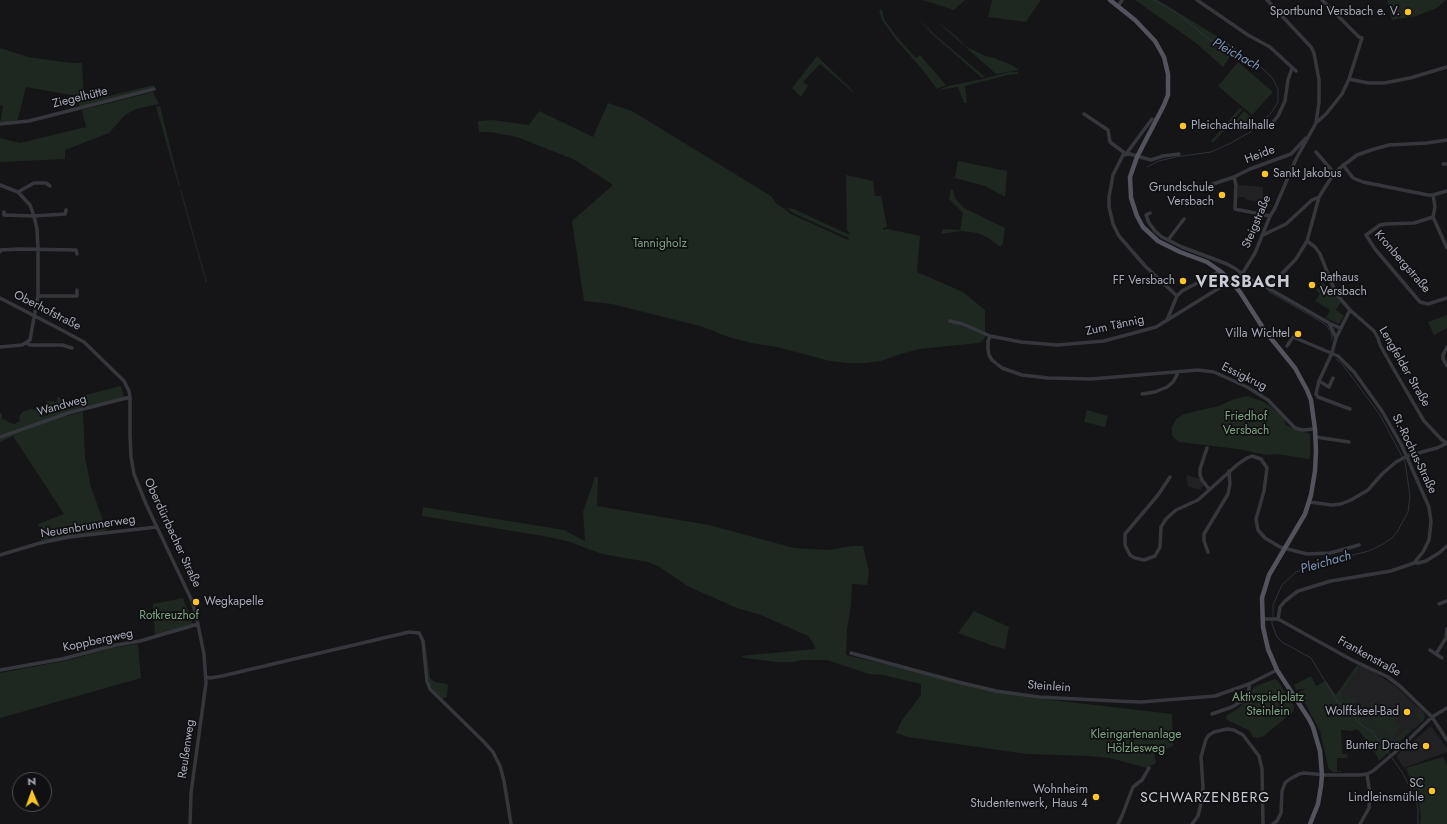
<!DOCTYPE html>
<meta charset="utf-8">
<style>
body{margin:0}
#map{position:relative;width:1447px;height:824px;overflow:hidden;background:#151517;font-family:Jost,sans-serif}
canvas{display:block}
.north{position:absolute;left:12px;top:772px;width:40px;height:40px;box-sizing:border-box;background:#101012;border:1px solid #4c4e54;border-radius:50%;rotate:358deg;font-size:11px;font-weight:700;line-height:16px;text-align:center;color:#a7aab8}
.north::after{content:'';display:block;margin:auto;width:14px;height:18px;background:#f9c52b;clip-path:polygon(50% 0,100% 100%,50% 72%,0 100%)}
</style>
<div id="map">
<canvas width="1447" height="824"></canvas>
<div class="north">N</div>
</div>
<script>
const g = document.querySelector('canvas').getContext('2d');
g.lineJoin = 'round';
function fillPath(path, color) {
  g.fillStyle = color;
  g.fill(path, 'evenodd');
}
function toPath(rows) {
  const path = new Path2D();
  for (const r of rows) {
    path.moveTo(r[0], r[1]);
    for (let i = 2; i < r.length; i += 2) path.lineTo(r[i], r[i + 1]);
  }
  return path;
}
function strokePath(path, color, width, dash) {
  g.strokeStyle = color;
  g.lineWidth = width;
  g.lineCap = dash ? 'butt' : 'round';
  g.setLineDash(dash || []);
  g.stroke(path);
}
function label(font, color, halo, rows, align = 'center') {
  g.font = font + ' Jost,sans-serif';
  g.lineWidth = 3.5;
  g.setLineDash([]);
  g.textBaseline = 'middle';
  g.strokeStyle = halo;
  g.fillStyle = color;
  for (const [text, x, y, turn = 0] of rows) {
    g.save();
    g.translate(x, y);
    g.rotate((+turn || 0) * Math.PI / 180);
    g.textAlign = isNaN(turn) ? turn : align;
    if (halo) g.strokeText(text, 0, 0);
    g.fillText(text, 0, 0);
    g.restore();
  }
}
fillPath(toPath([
 [1238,185,1263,187,1263,202,1247,200,1244,197,1237,197],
 [1187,475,1200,479,1204,486,1201,488,1201,490,1187,486,1188,483,1186,478],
 [1357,665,1367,668,1383,678,1398,688,1424,713,1425,716,1424,720,1391,749,1336,695],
 [1431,726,1447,748,1447,752,1404,768,1396,756]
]), '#212124');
fillPath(toPath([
 [923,0,965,0,954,10],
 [992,0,1041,0,1026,22,988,17],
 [1135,0,1158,0,1236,48,1223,67,1196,43],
 [1387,0,1446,0,1437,8,1416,16,1392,20],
 [882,9,884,19,897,37,916,58,920,55,946,85,937,89,921,68,897,41,882,20,879,10],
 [917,17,934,34,985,77,982,78,932,34],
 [934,19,957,37,965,46,983,55,994,58,1010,64,1019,70,996,74],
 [0,48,28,57,71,63,82,63,84,102,154,85,155,87,80,108,77,96,26,87,17,122,0,124,3,106,0,105],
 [817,56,852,90,855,94,820,64,803,82,808,86,801,97,792,88],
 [1238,62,1273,92,1252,115,1218,86],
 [1009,72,1018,72,1018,74,1008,75,965,86,967,103,964,103,958,87,938,90,948,86,983,79],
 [153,92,159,104,136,109,125,115,109,133,65,150,65,159,0,162,0,138,20,143,86,127,82,110],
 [608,103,632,111,771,196,776,203,791,214,848,240,849,238,793,213,787,208,794,209,850,235,847,229,846,175,873,181,875,196,881,196,887,227,883,228,883,230,888,229,920,236,917,272,963,292,985,310,985,338,979,343,919,349,901,354,881,361,865,363,848,363,830,361,777,347,751,343,729,337,700,326,612,304,584,301,572,221,613,185,575,160,517,137,490,132,479,132,478,121,492,120,529,125,539,111,593,137],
 [160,106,180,187,179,187,156,107],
 [1240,108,1242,110,1213,143,1211,141],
 [1244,111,1252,118,1242,129,1237,125,1234,129,1231,127],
 [958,161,1007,171,1005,197,985,186,955,178],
 [181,189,207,282,206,283,180,190],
 [951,189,953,190,955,198,964,208,1005,228,1003,243,1001,246,999,246,990,239,978,233,960,231,941,234,943,229,960,230,963,213,949,199],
 [1323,282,1341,302,1336,310,1344,316,1339,324,1326,318,1330,310,1315,301,1320,294,1316,290],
 [1447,315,1447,328,1434,335,1428,322],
 [121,386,124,397,67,413,66,416,83,412,85,457,91,487,107,532,42,542,38,524,64,514,13,436,0,442,0,413,2,413,2,419,6,420,10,423,15,424,20,421,19,417,22,412,31,409,35,410,42,407,47,407,47,401,57,402,57,397,64,399,71,404,78,403,80,397,86,395],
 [1246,396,1262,401,1269,405,1284,419,1286,425,1298,431,1308,433,1310,435,1310,456,1309,459,1277,454,1266,455,1238,449,1179,442,1175,439,1172,435,1172,427,1176,419,1184,414,1219,406,1232,400],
 [1087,410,1108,416,1105,427,1084,422],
 [595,477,598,477,597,506,709,525,794,548,829,550,852,546,863,546,869,572,867,585,852,584,851,605,847,630,846,655,1026,697,1172,714,1173,746,1154,754,1156,763,1147,768,1110,758,1088,756,1027,754,908,737,896,733,902,720,921,695,921,684,883,675,869,674,827,660,802,660,794,662,777,662,745,658,741,656,815,649,815,646,808,636,761,615,737,608,689,587,658,566,648,562,602,554,570,542,549,537,422,516,423,507,564,530,585,541,583,512],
 [183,598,193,624,155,636,153,604],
 [974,611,1009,627,1005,649,991,645,958,633],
 [425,638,430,678,435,682,447,684,448,685,447,697,442,699,435,692,429,684],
 [138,644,141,678,0,718,0,673,69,660,111,648],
 [1357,665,1359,668,1342,692,1344,702,1346,701,1345,695,1350,699,1352,697,1356,700,1354,703,1352,705,1356,708,1358,706,1366,711,1363,715,1393,741,1407,728,1409,731,1411,731,1379,761,1376,754,1361,733,1356,729,1353,731,1341,730,1342,754,1348,754,1347,758,1337,758,1337,771,1341,771,1341,772,1333,772,1329,769,1328,766,1320,731,1306,705,1298,693,1306,688,1296,690,1294,685,1311,676,1316,686,1326,681,1336,695],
 [1355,712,1391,742,1388,743,1383,736],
 [1275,679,1278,681,1294,706,1293,712,1284,719,1264,736,1257,738,1253,737,1250,731,1227,720,1226,716,1241,706,1254,687],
 [1375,699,1377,702,1375,701,1374,703,1386,709,1384,711,1386,713,1388,710,1391,712,1390,714,1395,718,1394,721,1401,726,1392,738,1371,721,1376,714,1368,709],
 [1420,709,1424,713,1425,716,1424,720,1414,729,1418,723,1419,723,1421,721,1415,716],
 [1443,757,1447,765,1447,824,1420,824,1421,818,1419,803,1406,768]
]), '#1f2721');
strokePath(toPath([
 [1147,167,1159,161,1175,157,1211,152,1231,143,1252,131,1271,113,1278,102,1278,89,1273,79,1262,68,1216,45,1178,14,1154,0],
 [1268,291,1320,321,1327,326,1331,332,1332,340],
 [1273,617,1273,605,1282,585,1296,572,1312,565,1369,551,1383,544,1392,538,1397,532,1408,512,1410,496,1405,462,1380,415,1349,373,1342,364,1336,359],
 [1272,620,1272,624,1277,637,1282,642,1311,658,1337,701,1351,711,1358,722,1372,732,1390,755],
 [1392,758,1402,772,1416,799,1418,810,1418,824]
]), '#2b333c', 1);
strokePath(toPath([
 [1197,0,1248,35,1270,47,1296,71],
 [1118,6,1122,0],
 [1349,79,1368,83,1384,83,1410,78,1447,67],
 [1084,114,1108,130,1110,142,1126,154,1152,119],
 [1316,123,1326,114,1342,94,1349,79,1362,38,1359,37,1322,0],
 [0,124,29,121,154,89],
 [1269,127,1278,116,1285,101,1288,80,1292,68],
 [1316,152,1335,174],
 [1443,164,1447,164],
 [1343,165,1353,178,1363,182,1428,195,1433,195,1447,191],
 [1234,177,1236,185,1235,209,1270,216],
 [0,185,18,192,30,205,34,216,37,229,38,249,38,296,30,340,22,345,0,347],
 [1198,189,1234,177,1250,169,1291,154,1306,138],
 [18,192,34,183,46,183,50,186],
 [1433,195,1435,207,1433,217,1447,248],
 [4,212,4,215,34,216,65,214,66,210],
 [1150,213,1146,215,1149,223,1155,231,1162,237,1182,247,1227,264,1236,269,1246,277,1268,288,1329,323,1336,338,1332,353,1319,381,1316,394,1318,397,1350,409],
 [1433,217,1414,223,1386,224,1380,225,1366,235,1375,249,1420,302,1428,304,1447,298],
 [1263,235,1286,224,1312,200,1319,197,1331,178,1340,168,1357,155,1371,150,1389,145,1427,143,1447,140],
 [1168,240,1184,219],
 [1307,241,1315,247,1320,254,1335,291,1338,296,1350,310,1374,331,1378,338,1380,345,1393,368,1424,421,1442,440,1447,443],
 [0,252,0,250,20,249,76,250,77,254],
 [1268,288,1296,259,1307,241,1319,197],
 [38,296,77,296,77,290],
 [1177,296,1146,267,1119,236,1113,224,1109,207,1109,197,1113,175,1123,155,1130,154,1151,160,1163,156,1179,154],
 [0,298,56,327,84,342,124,381,129,391,130,397,130,436,131,457,134,474,146,504,192,601,196,615,204,654,206,683,191,793,190,824],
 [1167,320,1177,296,1182,291,1220,271],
 [950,321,963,324,990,336,1021,342,1057,345,1104,341,1156,327,1242,274,1255,253,1270,216,1275,208,1296,159,1316,123,1319,102,1319,80,1314,53,1311,47,1267,0],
 [1329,323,1340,328],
 [990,336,988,341,988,349,989,355,992,360,1002,368,1022,375,1048,378,1091,379,1198,370,1214,372,1247,387,1268,400,1295,428,1302,430,1315,429],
 [1336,338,1350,310],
 [26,343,30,345,62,345,72,348],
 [1447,347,1443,355,1443,359,1447,366],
 [1319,381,1329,387,1333,378],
 [1142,394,1155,392,1167,387,1173,382,1177,375,1177,372],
 [0,437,68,413,130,397],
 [1316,437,1349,442],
 [1207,448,1200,469,1200,475,1202,480,1209,489],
 [1170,477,1158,495,1125,534,1125,545,1130,555,1135,558,1144,560,1155,556,1160,547,1161,527,1166,519,1176,510,1198,500,1238,464,1247,458,1252,456,1261,459,1267,468,1264,491,1256,519,1258,530,1265,538,1280,547,1307,554,1330,553,1359,545],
 [1309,502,1332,505,1341,504,1351,500,1368,490,1382,474,1396,462,1407,456,1437,448,1447,443],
 [1208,552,1204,541,1204,534,1228,494,1230,484,1229,471],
 [0,555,40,543,69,537,157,527],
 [1414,563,1418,563,1426,561,1439,553,1447,546],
 [1439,604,1447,601],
 [1262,619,1278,619,1352,660,1388,677,1401,687,1432,717,1447,740],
 [1278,619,1280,607,1285,601,1298,591,1331,581,1391,571,1414,563,1423,552,1429,540,1431,522,1429,507,1402,446,1382,411,1354,372,1338,356,1293,337,1287,346],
 [1430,650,1436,654,1446,638,1447,629],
 [851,653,958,682,996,691,1039,697,1116,701,1141,702,1215,696,1249,684,1277,670],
 [1436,654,1442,658],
 [0,670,62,659,116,645,140,641,198,624],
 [206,677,210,678,222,676,409,632,419,633,423,641,427,681,430,689,483,741,493,752,500,766,504,781,511,824],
 [1212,714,1232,707,1242,701,1249,691,1249,684],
 [1118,824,1122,816,1133,787,1142,780,1149,768],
 [1192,824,1198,816,1202,799,1203,787,1201,757,1206,739,1209,735,1214,732,1227,729,1234,730,1243,735,1259,756,1262,769,1263,824],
 [1273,824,1277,821,1281,813,1282,791,1285,783,1290,779,1299,774,1304,773,1326,775,1359,775,1367,774,1373,771,1400,748,1432,717,1447,708],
 [1360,824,1369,808,1370,794,1367,774]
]), '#36373c', 3.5);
strokePath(toPath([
 [1110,0,1135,20,1155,41,1164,57,1168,74,1168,95,1164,105,1137,157,1130,177,1131,198,1137,216,1143,227,1158,241,1180,252,1207,262,1220,271,1231,281,1240,292,1265,331,1295,368,1307,390,1311,400,1315,429,1316,451,1315,471,1311,495,1305,514,1269,575,1262,598,1263,627,1268,649,1277,670,1309,719,1313,727,1320,751,1322,775,1321,786,1318,804,1310,824]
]), '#52535c', 4.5);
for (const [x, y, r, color] of [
 [1408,12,4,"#f9c52b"],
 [1183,126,4,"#f9c52b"],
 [1265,174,4,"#f9c52b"],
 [1222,195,4,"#f9c52b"],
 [1183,281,4,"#f9c52b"],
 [1312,285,4,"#f9c52b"],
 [1298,334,4,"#f9c52b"],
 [196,602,4,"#f9c52b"],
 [1407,712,4,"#f9c52b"],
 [1426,746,4,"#f9c52b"],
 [1432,791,4,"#f9c52b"],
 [1096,797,4,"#f9c52b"]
]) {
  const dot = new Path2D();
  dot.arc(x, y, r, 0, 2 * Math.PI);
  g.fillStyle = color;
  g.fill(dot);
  strokePath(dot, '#101012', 1.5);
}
label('12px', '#a7aab8', '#101012', [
 ["Sportbund Versbach e. V.",1400,12],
 ["Pleichachtalhalle",1191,126,"left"],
 ["Sankt Jakobus",1273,174,"left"],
 ["Grundschule",1214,188],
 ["Versbach",1214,202],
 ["Rathaus",1320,278,"left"],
 ["Versbach",1320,292,"left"],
 ["FF Versbach",1175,281],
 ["Villa Wichtel",1290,334],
 ["Wegkapelle",204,602,"left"],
 ["Wolffskeel-Bad",1399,712],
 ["Bunter Drache",1418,746],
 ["SC",1424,784],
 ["Lindleinsmühle",1424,798],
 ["Wohnheim",1088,790],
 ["Studentenwerk, Haus 4",1088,804]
], 'right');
label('12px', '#a7aab8', '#101012', [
 ["Ziegelhütte",80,98,-14],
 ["Heide",1260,155,-21],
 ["Steigstraße",1257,222,-67],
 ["Kronbergstraße",1402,262,49],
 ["Oberhofstraße",47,311,27],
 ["Zum Tännig",1115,326,-12],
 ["Lengfelder Straße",1404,367,60],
 ["Essigkrug",1244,377,26],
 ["Wandweg",62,406,-16],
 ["St.-Rochus-Straße",1414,454,64],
 ["Neuenbrunnerweg",88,527,-9],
 ["Oberdürrbacher Straße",172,533,65],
 ["Koppbergweg",98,641,-12],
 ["Frankenstraße",1369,657,29],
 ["Steinlein",1049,687,4],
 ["Reußenweg",187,749,-82]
]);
label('12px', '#7da482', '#101012', [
 ["Tannigholz",660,244],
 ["Friedhof",1246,417],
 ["Versbach",1246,431],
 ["Rotkreuzhof",169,616],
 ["Aktivspielplatz",1268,698],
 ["Steinlein",1268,712],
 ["Kleingartenanlage",1136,735],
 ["Hölzlesweg",1136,749]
]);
label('italic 13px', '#7c95b4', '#101012', [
 ["Pleichach",1236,55,29],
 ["Pleichach",1326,563,-16]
]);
g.letterSpacing = '1px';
label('14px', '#c8cad4', '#101012', [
 ["SCHWARZENBERG",1205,799]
]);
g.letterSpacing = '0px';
g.letterSpacing = '1px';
label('bold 16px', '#c8cad4', '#101012', [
 ["VERSBACH",1243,283]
]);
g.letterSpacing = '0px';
</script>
